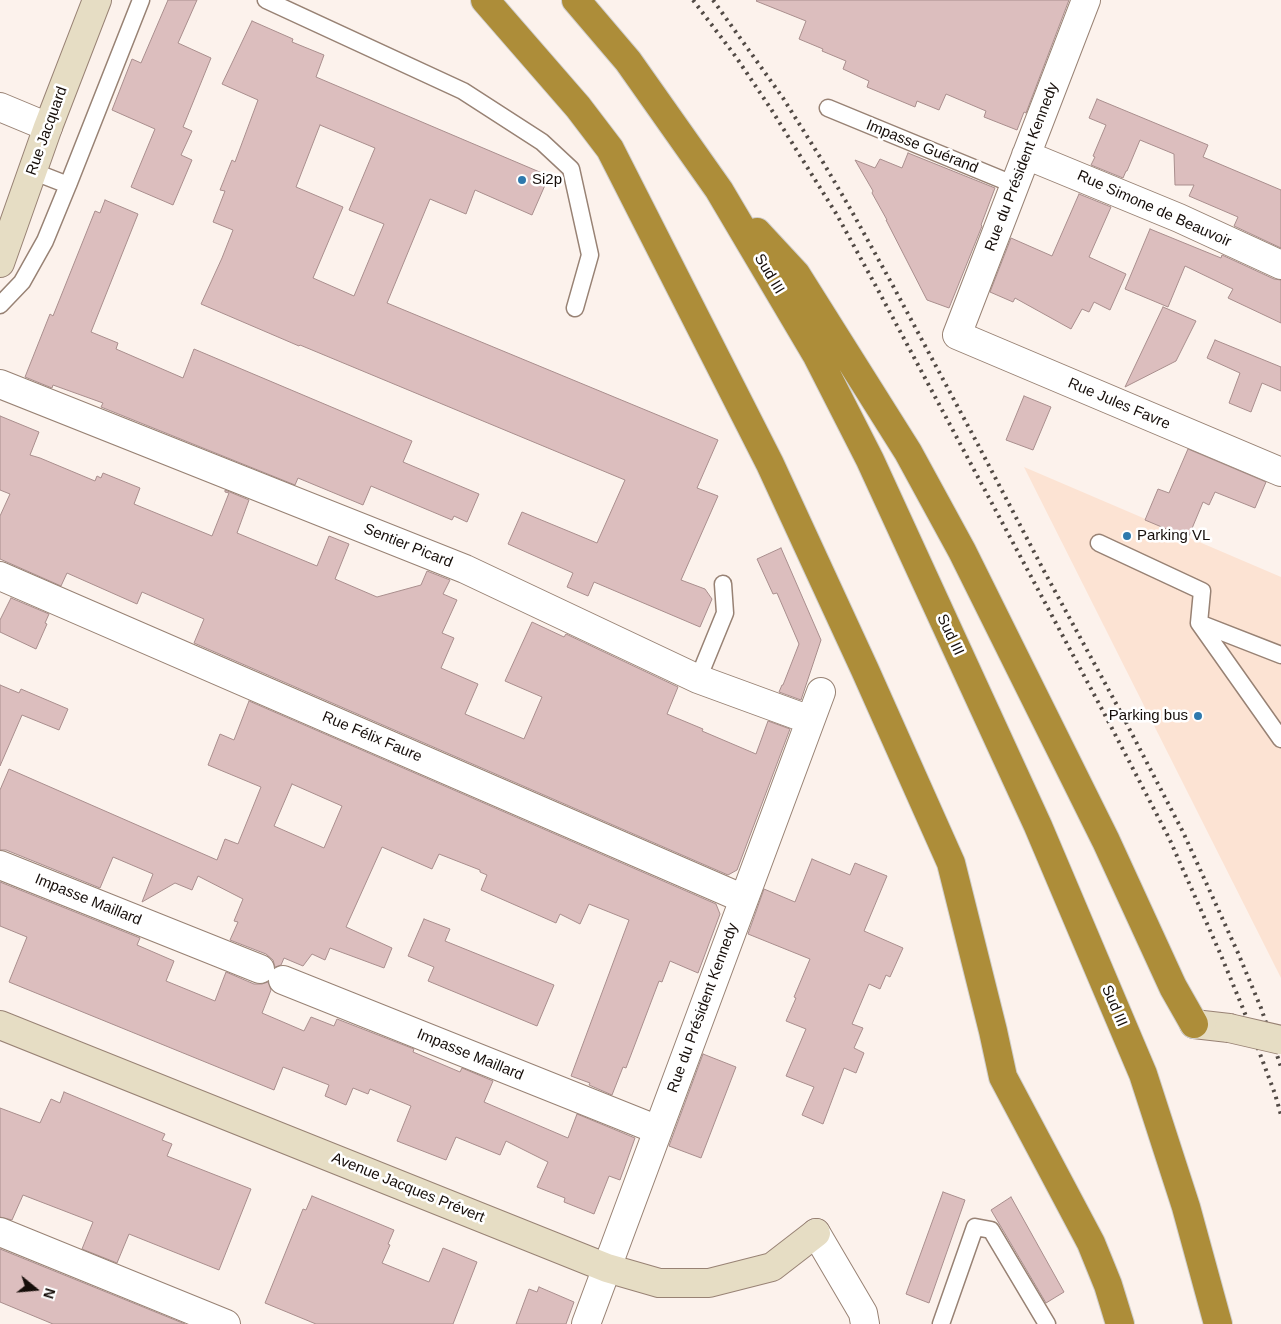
<!DOCTYPE html>
<meta charset="utf-8">
<style>
body{margin:0}
#map{position:relative;width:1281px;height:1324px;overflow:hidden;background:#fcf2ec;font-family:Arial,sans-serif}
canvas{display:block}
.north{position:absolute;left:10px;top:1264px;width:50px;height:50px;-webkit-text-stroke:4px #fff;paint-order:stroke;rotate:107deg;font-size:14px;font-weight:700;line-height:20px;text-align:center;color:#160e0a}
.north::after{content:'';display:block;margin:auto;width:18px;height:22px;background:#160e0a;clip-path:polygon(50% 0,100% 100%,50% 72%,0 100%)}
</style>
<div id="map">
<canvas width="1281" height="1324"></canvas>
<div class="north">N</div>
</div>
<script>
const g = document.querySelector('canvas').getContext('2d');
g.lineJoin = 'round';
function fillPath(path, color) {
  g.fillStyle = color;
  g.fill(path, 'evenodd');
}
function toPath(rows) {
  const path = new Path2D();
  for (const r of rows) {
    path.moveTo(r[0], r[1]);
    for (let i = 2; i < r.length; i += 2) path.lineTo(r[i], r[i + 1]);
  }
  return path;
}
function strokePath(path, color, width, dash) {
  g.strokeStyle = color;
  g.lineWidth = width;
  g.lineCap = dash ? 'butt' : 'round';
  g.setLineDash(dash || []);
  g.stroke(path);
}
function label(font, color, halo, rows, align = 'center') {
  g.font = font + ' Arial,sans-serif';
  g.lineWidth = 5;
  g.setLineDash([]);
  g.textBaseline = 'middle';
  g.strokeStyle = halo;
  g.fillStyle = color;
  for (const [text, x, y, turn = 0] of rows) {
    g.save();
    g.translate(x, y);
    g.rotate((+turn || 0) * Math.PI / 180);
    g.textAlign = isNaN(turn) ? turn : align;
    if (halo) g.strokeText(text, 0, 0);
    g.fillText(text, 0, 0);
    g.restore();
  }
}
fillPath(toPath([
 [1024,467,1281,577,1281,978]
]), '#fce3d3');
const building = toPath([
 [168,0,197,0,178,43,211,58,183,127,192,131,181,155,192,160,173,205,131,187,155,129,112,110,132,59,141,63,168,0],
 [757,0,1069,0,1026,113,1024,112,1017,130,984,117,986,111,946,94,939,110,917,101,915,107,867,87,869,81,843,69,846,61,822,51,823,49,799,39,806,21,756,1,757,0],
 [252,21,293,39,292,42,324,55,316,77,549,176,532,215,475,190,466,214,430,199,387,303,718,440,697,488,718,496,681,580,705,589,712,599,700,627,594,582,588,596,567,587,573,573,508,544,522,512,597,543,625,480,300,345,299,346,201,304,222,258,233,230,213,222,225,191,220,190,232,160,235,162,258,100,222,84,252,21],
 [320,125,375,148,349,210,384,224,354,296,313,278,343,207,296,187,320,125],
 [1097,99,1208,145,1203,157,1281,190,1281,248,1234,226,1238,217,1189,196,1194,185,1175,185,1174,154,1140,140,1127,171,1126,171,1123,178,1091,165,1095,157,1093,156,1106,125,1089,118,1097,99],
 [908,153,995,188,981,225,982,226,949,308,927,300,886,220,887,220,872,193,873,191,855,160,875,168,880,159,902,168,908,153],
 [1079,194,1111,207,1089,257,1126,274,1110,310,1094,302,1089,312,1082,309,1071,329,1015,298,1013,302,990,292,1011,238,1052,256,1079,194],
 [105,200,138,214,91,332,118,343,116,349,183,378,194,349,412,441,403,462,479,494,467,522,454,516,452,520,371,486,363,505,298,478,295,485,101,407,103,403,53,385,52,388,25,377,50,314,53,316,95,211,100,213,105,200],
 [1150,229,1221,258,1222,255,1274,279,1281,280,1281,323,1228,298,1233,289,1185,266,1168,307,1125,289,1150,229],
 [1163,307,1196,321,1176,361,1125,387,1163,307],
 [1215,340,1281,367,1281,391,1262,383,1251,412,1229,403,1240,373,1207,358,1215,340],
 [1024,396,1051,407,1033,450,1006,440,1024,396],
 [0,416,39,432,30,455,40,458,95,481,97,476,101,478,103,473,140,488,134,504,212,536,229,493,225,492,225,490,249,500,237,533,317,566,329,536,349,544,335,579,377,597,421,585,427,571,450,580,443,594,457,600,442,633,454,638,441,668,478,684,465,714,524,739,542,697,505,681,532,622,564,637,566,634,678,687,667,714,703,729,702,731,756,754,768,721,790,729,737,870,728,875,194,643,204,619,142,592,137,604,67,573,61,586,0,559,0,516,10,494,0,490,0,416],
 [1188,449,1266,482,1255,508,1215,492,1209,505,1203,502,1188,538,1145,520,1158,489,1169,493,1188,449],
 [781,548,821,640,801,700,779,692,782,685,783,685,799,644,777,593,773,594,757,559,781,548],
 [11,598,49,614,45,623,47,624,36,649,0,632,0,620,11,598],
 [0,685,19,693,21,689,68,709,59,730,22,715,0,766,0,685],
 [249,701,716,904,720,914,698,973,670,961,662,982,659,981,626,1068,623,1067,612,1095,589,1085,590,1083,571,1076,629,920,589,904,580,924,560,914,556,923,481,890,487,875,480,872,480,870,439,854,432,869,382,847,346,927,392,948,384,968,330,948,325,960,312,954,303,966,284,958,281,965,275,967,273,960,266,954,230,940,238,922,234,921,243,899,198,876,192,890,175,883,142,902,153,874,113,857,100,888,6,850,0,850,0,790,9,769,217,860,225,839,238,844,261,787,208,765,220,734,234,740,249,701],
 [292,784,342,806,324,848,274,826,292,784],
 [812,859,850,875,855,863,887,876,864,931,903,948,890,977,886,975,880,989,869,984,852,1024,863,1028,854,1048,864,1053,856,1073,844,1068,823,1124,802,1115,814,1087,786,1076,806,1029,786,1021,796,998,794,997,810,959,748,934,764,889,795,902,812,859],
 [0,882,140,938,137,945,174,961,166,981,215,1001,226,972,254,984,262,984,268,982,271,990,262,1013,304,1031,311,1017,334,1026,337,1019,414,1049,413,1052,460,1072,462,1068,493,1081,484,1102,568,1138,577,1114,635,1138,620,1180,609,1176,594,1214,564,1202,565,1198,537,1187,548,1162,506,1141,500,1155,456,1137,446,1160,397,1141,411,1106,370,1089,368,1094,353,1088,346,1105,325,1096,329,1085,283,1067,274,1090,9,982,27,937,0,926,0,882],
 [424,919,450,929,445,941,554,985,537,1026,428,981,434,967,408,956,424,919],
 [703,1054,736,1067,701,1158,669,1146,703,1054],
 [64,1092,165,1134,162,1140,172,1144,167,1156,251,1189,219,1270,129,1234,117,1263,82,1249,93,1222,23,1195,12,1220,0,1217,0,1108,40,1123,51,1099,60,1103,64,1092],
 [943,1192,965,1200,929,1303,906,1294,943,1192],
 [312,1196,394,1230,388,1244,390,1245,382,1263,429,1282,443,1248,477,1262,453,1324,316,1324,265,1303,303,1209,306,1210,312,1196],
 [1011,1197,1064,1292,1046,1303,991,1210,1011,1197],
 [0,1249,185,1324,53,1324,0,1302,0,1249],
 [539,1287,574,1302,566,1324,516,1324,529,1289,537,1292,539,1287]
]);
fillPath(building, '#dcbebe');
strokePath(building, '#a98e8d', 1);
const lane = toPath([
 [266,0,463,91,542,142,571,169,590,255,575,308],
 [828,108,1015,185],
 [68,185,141,0],
 [0,305,22,282,45,241,68,185,32,171],
 [1099,543,1202,591,1199,623],
 [1281,655,1199,623,1281,739],
 [698,679,725,613,723,584],
 [941,1324,975,1227,991,1230,1047,1324]
]);
const street = toPath([
 [1086,0,957,335,1281,472],
 [0,107,48,127],
 [1026,155,1179,218,1281,265],
 [0,384,465,569,698,679,810,720],
 [0,576,744,899],
 [0,865,260,969],
 [283,980,658,1130],
 [0,1232,226,1324],
 [816,1233,863,1313,865,1324],
 [586,1324,821,692]
]);
const secondary = toPath([
 [0,263,48,127,97,0],
 [1194,1024,1229,1028],
 [0,1025,607,1268,659,1283,709,1283,772,1267,816,1233]
]);
const highway = toPath([
 [485,0,578,107,610,149,770,464,865,670,951,863,993,1031,1003,1077,1091,1243,1108,1285,1120,1324],
 [576,0,628,61,719,190,816,354,870,460,1038,826,1143,1074,1186,1207,1218,1324],
 [757,232,796,274,908,452,962,551,1106,841,1173,987,1194,1024]
]);
strokePath(lane, '#988274', 19);
strokePath(street, '#988274', 30);
strokePath(secondary, '#988274', 30);
strokePath(highway, '#d0cfce', 30);
strokePath(lane, '#fff', 16);
strokePath(street, '#fff', 28);
strokePath(secondary, '#e6ddc4', 28);
strokePath(highway, '#ad8d39', 28);
strokePath(toPath([
 [693,0,736,57,771,109,837,215,878,290,1105,715,1169,838,1220,953,1244,1011,1275,1094,1281,1115],
 [713,0,783,98,820,157,851,210,892,284,975,439,1044,571,1119,709,1183,832,1238,953,1261,1008,1281,1067]
]), '#524a45', 4, [2.5, 5]);
const secondaryBridge = toPath([
 [1229,1028,1281,1040]
]);
strokePath(secondaryBridge, '#988274', 30, []);
strokePath(secondaryBridge, '#e6ddc4', 28);
for (const [x, y, r, color] of [
 [522,180,5,"#2f79ad"],
 [1127,536,5,"#2f79ad"],
 [1198,716,5,"#2f79ad"]
]) {
  const dot = new Path2D();
  dot.arc(x, y, r, 0, 2 * Math.PI);
  g.fillStyle = color;
  g.fill(dot);
  strokePath(dot, '#fff', 2);
}
label('15px', '#160e0a', '#fff', [
 ["Rue Jacquard",47,131,-70],
 ["Impasse Guérand",922,147,22],
 ["Rue du Président Kennedy",1022,167,-69],
 ["Rue Simone de Beauvoir",1154,209,24],
 ["Sud III",769,274,59],
 ["Rue Jules Favre",1119,404,23],
 ["Sentier Picard",408,546,22],
 ["Sud III",950,635,65],
 ["Rue Félix Faure",372,737,23],
 ["Impasse Maillard",88,900,22],
 ["Sud III",1114,1006,67],
 ["Rue du Président Kennedy",703,1008,-70],
 ["Impasse Maillard",470,1055,22],
 ["Avenue Jacques Prévert",408,1188,22]
]);
label('15px', '#160e0a', '#fff', [
 ["Si2p",532,180],
 ["Parking VL",1137,536],
 ["Parking bus",1188,716,"right"]
], 'left');
</script>
